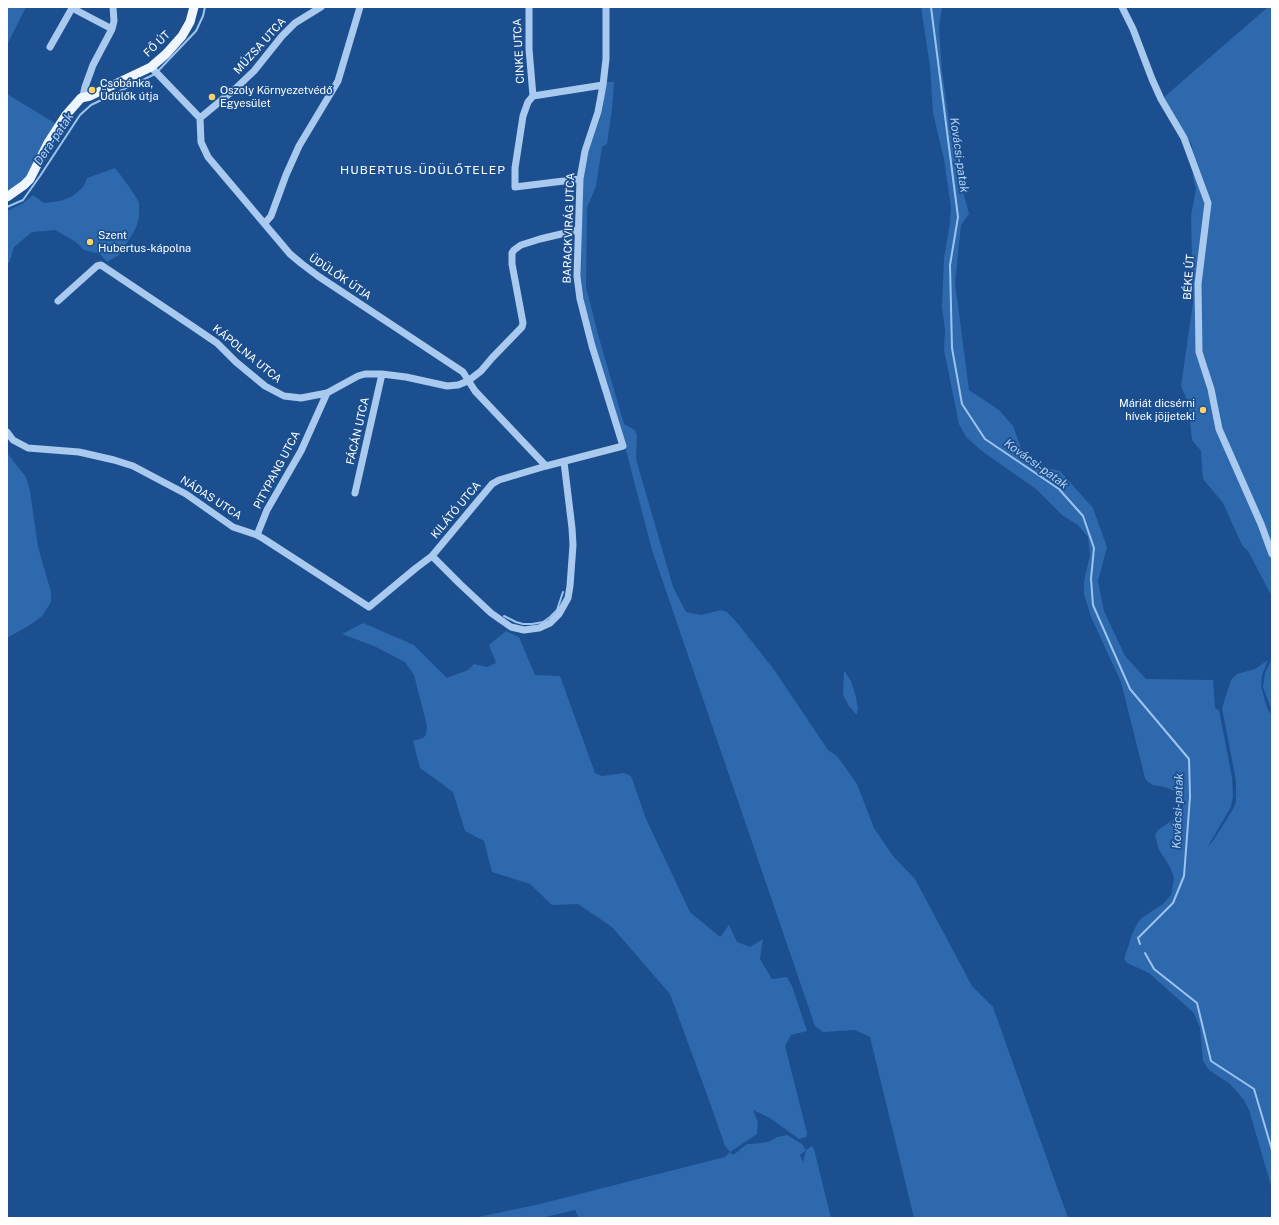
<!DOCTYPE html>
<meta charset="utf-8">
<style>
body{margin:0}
#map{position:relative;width:1279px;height:1225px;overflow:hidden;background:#1b4f8f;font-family:"Public Sans",sans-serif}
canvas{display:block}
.frame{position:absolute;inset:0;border:8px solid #fff;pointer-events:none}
</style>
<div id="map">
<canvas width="1279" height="1225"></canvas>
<div class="frame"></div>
</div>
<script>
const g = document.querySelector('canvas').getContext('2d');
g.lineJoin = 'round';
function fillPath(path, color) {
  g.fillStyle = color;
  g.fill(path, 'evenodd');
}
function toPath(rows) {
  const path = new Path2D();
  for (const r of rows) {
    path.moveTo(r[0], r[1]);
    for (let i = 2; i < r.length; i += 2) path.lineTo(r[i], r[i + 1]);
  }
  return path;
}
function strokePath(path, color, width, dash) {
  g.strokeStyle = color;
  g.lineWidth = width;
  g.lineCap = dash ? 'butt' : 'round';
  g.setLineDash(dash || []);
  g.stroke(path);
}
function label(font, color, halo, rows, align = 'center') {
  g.font = font + ' "Public Sans",sans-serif';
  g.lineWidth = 3.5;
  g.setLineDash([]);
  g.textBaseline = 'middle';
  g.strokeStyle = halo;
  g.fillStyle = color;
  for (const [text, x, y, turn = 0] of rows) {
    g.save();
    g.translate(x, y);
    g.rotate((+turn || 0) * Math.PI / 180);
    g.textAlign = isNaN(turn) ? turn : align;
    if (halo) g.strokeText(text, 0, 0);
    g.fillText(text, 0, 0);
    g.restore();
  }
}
fillPath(toPath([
 [7,7,26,7,7,45],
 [921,7,942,7,939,27,942,71,949,120,959,176,969,214,961,225,955,283,969,390,999,410,1013,426,1024,456,1039,466,1060,471,1093,508,1107,547,1098,581,1104,611,1125,656,1146,679,1213,680,1215,708,1219,710,1232,777,1233,796,1231,807,1208,846,1213,841,1233,809,1236,802,1236,781,1222,708,1231,680,1237,674,1255,669,1268,660,1262,675,1261,686,1267,708,1272,716,1272,1189,1249,1110,1244,1100,1230,1084,1209,1070,1203,1061,1200,1028,1194,1013,1149,973,1127,963,1124,959,1133,932,1138,922,1143,917,1163,904,1171,895,1174,878,1170,867,1159,850,1155,835,1158,830,1177,817,1183,808,1182,799,1177,792,1165,787,1153,785,1148,782,1145,778,1121,682,1091,617,1084,594,1084,581,1090,555,1088,537,1078,525,1062,515,1036,489,983,452,966,437,959,424,944,350,945,330,942,307,944,258,950,223,951,207,944,159,933,113,930,66],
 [1268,7,1272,7,1272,594,1270,593,1248,551,1242,545,1223,503,1203,479,1201,451,1192,440,1188,402,1181,386,1193,303,1191,216,1196,189,1193,177,1192,145,1163,98],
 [606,82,614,82,612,109,607,144,602,147,596,186,587,208,586,287,599,338,624,424,635,430,637,436,636,459,673,587,686,612,701,615,721,610,727,612,739,625,775,671,828,750,837,756,857,784,874,828,893,856,915,879,972,986,993,1007,1068,1218,914,1218,870,1037,855,1030,823,1032,815,1026,652,550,627,454,601,366,585,307,581,277,583,167,602,113],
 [7,94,58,125,29,174,17,188,7,193],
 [115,168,128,185,139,202,139,218,135,230,119,255,107,262,100,254,84,250,76,242,55,230,32,232,14,247,9,263,7,263,7,211,22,204,33,195,44,203,60,201,73,196,84,186,87,178],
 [7,453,26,477,30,491,38,547,51,592,51,602,42,616,30,625,7,638],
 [363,623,414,645,447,678,468,670,474,664,487,667,496,663,489,645,506,631,519,637,535,675,560,676,595,773,602,776,624,773,631,776,646,819,690,912,720,937,729,925,737,942,750,947,763,939,760,959,772,979,787,977,792,986,807,1031,791,1035,785,1046,807,1133,806,1137,799,1139,770,1118,753,1110,758,1122,757,1134,730,1152,733,1155,747,1144,753,1144,768,1142,777,1137,787,1135,802,1144,806,1150,800,1155,803,1162,806,1150,812,1146,814,1149,831,1218,579,1218,575,1210,541,1218,473,1218,536,1205,725,1157,730,1152,725,1146,709,1100,670,994,612,927,578,904,552,905,530,884,492,872,484,841,465,831,453,792,420,768,413,741,423,738,426,735,427,726,414,675,405,662,374,646,342,634],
 [1272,659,1272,711,1263,687,1265,673],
 [844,672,845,672,851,681,856,697,858,709,857,713,856,714,849,706,843,695]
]), '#2e69ad');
strokePath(toPath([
 [931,7,958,217,950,265,952,348,962,404,985,439,1059,489,1083,516,1094,548,1091,579,1093,605,1130,689,1189,759,1190,797,1184,876,1173,903,1138,938,1140,944],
 [158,71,196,31,203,16,205,7],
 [7,207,23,200,40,176,80,115,91,105,155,74],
 [504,616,516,622,523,624,532,624,543,622,550,617,557,610,563,592],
 [1145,953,1154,969,1197,1003,1211,1061,1254,1089,1272,1150]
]), '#9cc4f0', 2);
strokePath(toPath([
 [529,7,529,49,533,96,528,102,523,116,515,168,515,187,580,179],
 [1122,7,1133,29,1152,79,1161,99,1184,138,1208,203,1198,284,1199,352,1211,389,1219,429,1261,524,1272,554],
 [50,47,71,10,74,9,112,29],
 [151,67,200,118,201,142,208,157,290,254,302,264,318,276,463,372,475,391,546,466],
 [533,96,603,85],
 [81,98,83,96,85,87,93,65,112,29,114,21,113,7],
 [200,118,235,89,254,71,282,36,295,23,321,7],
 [265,223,271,216,286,175,299,146,338,81,360,7],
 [58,301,97,266,101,265,192,326,217,343,236,362,265,386,284,396,301,398,327,393,358,376,365,374,382,374,406,377,447,386,458,385,468,381,481,371,492,358,522,327,523,323,512,264,512,253,514,250,521,245,540,239,578,230],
 [7,432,13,440,28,448,79,452,114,460,133,466,186,494,233,527,257,535,264,539,369,607,416,568,432,556,492,484,499,480,546,466,623,446,592,346,580,299,577,276,580,179,585,151,598,112,603,85,606,59,606,7],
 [355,493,382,374],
 [257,535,267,510,301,451,327,393],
 [432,556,460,584,491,613,511,627,524,630,539,628,550,623,559,614,568,598,570,586,573,545,572,528,564,462]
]), '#a9c9ee', 7);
strokePath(toPath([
 [7,197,24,185,30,179,48,143,66,115,81,98,90,96,151,67,166,54,182,36,190,22,194,7]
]), '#f0f6ff', 9);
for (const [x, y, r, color] of [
 [92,90,4,"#ffd166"],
 [212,97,4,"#ffd166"],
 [90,242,4,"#ffd166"],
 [1203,410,4,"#ffd166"]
]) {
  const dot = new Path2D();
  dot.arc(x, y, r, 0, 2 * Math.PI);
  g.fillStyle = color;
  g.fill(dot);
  strokePath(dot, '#1b4f8f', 1.5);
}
label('11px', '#fff', '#1b4f8f', [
 ["FŐ ÚT",157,44,-44],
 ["MÚZSA UTCA",260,46,-48],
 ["CINKE UTCA",519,51,-93],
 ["BARACKVIRÁG UTCA",569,228,-88],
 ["ÜDÜLŐK ÚTJA",340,277,34],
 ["BÉKE ÚT",1189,277,-86],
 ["KÁPOLNA UTCA",247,354,39],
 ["FÁCÁN UTCA",358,431,-77],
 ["PITYPANG UTCA",277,470,-62],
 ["NÁDAS UTCA",211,498,33],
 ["KILÁTÓ UTCA",456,510,-50]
]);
label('11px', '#fff', '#1b4f8f', [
 ["Csobánka,",100,84],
 ["Üdülők útja",100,97],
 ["Oszoly Környezetvédő",220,91],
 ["Egyesület",220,104],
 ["Szent",98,236],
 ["Hubertus-kápolna",98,249],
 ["Máriát dicsérni",1195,404,"right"],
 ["hívek jöjjetek!",1195,417,"right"]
], 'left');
label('italic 12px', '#b5d3f5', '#1b4f8f', [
 ["Dera-patak",54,139,-56],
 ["Kovácsi-patak",959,155,82],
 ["Kovácsi-patak",1036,464,36],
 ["Kovácsi-patak",1178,811,-88]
]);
g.letterSpacing = '1px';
label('12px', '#fff', '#1b4f8f', [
 ["HUBERTUS-ÜDÜLŐTELEP",423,170]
]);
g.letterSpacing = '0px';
</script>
